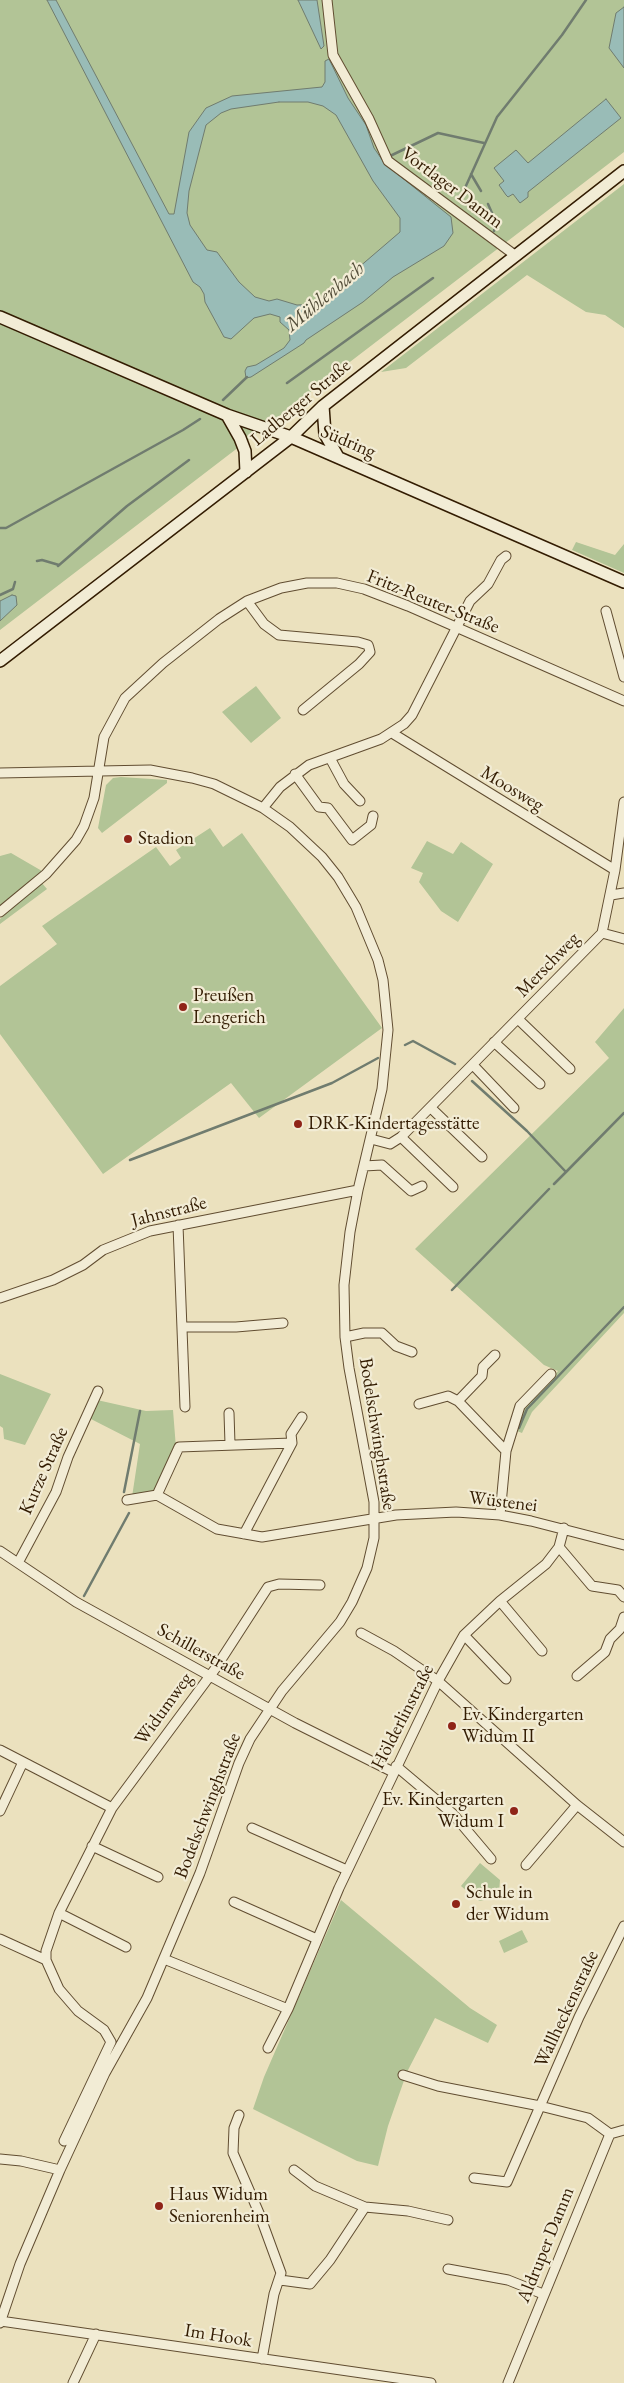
<!DOCTYPE html>
<meta charset="utf-8">
<style>
body{margin:0}
canvas{display:block;background:#ebe1be}
</style>
<canvas width="624" height="2383"></canvas>
<script>
const g = document.querySelector('canvas').getContext('2d');
g.lineJoin = 'round';
function fillPath(path, color) {
  g.fillStyle = color;
  g.fill(path, 'evenodd');
}
function toPath(rows) {
  const path = new Path2D();
  for (const r of rows) {
    path.moveTo(r[0], r[1]);
    for (let i = 2; i < r.length; i += 2) path.lineTo(r[i], r[i + 1]);
  }
  return path;
}
function strokePath(path, color, width, dash) {
  g.strokeStyle = color;
  g.lineWidth = width;
  g.lineCap = dash ? 'butt' : 'round';
  g.setLineDash(dash || []);
  g.stroke(path);
}
function label(font, color, halo, rows, align = 'center') {
  g.font = font + ' "EB Garamond",serif';
  g.lineWidth = 4.5;
  g.setLineDash([]);
  g.textBaseline = 'middle';
  g.strokeStyle = halo;
  g.fillStyle = color;
  for (const [text, x, y, turn = 0] of rows) {
    g.save();
    g.translate(x, y);
    g.rotate((+turn || 0) * Math.PI / 180);
    g.textAlign = isNaN(turn) ? turn : align;
    if (halo) g.strokeText(text, 0, 0);
    g.fillText(text, 0, 0);
    g.restore();
  }
}
fillPath(toPath([
 [0,0,624,0,624,152,0,630],
 [624,184,624,328,605,315,586,312,527,275,406,368,381,372],
 [576,542,615,555,624,544,624,573,572,550],
 [256,686,281,718,251,743,222,712],
 [121,777,167,780,167,783,102,833,98,828,106,785,113,778],
 [210,828,223,847,242,833,382,1028,259,1118,231,1083,103,1174,0,1034,0,986,57,944,42,926,156,847,170,866,181,858,176,850],
 [427,841,453,854,461,842,493,864,458,922,441,911,419,882,423,873,411,868],
 [11,853,42,871,0,906,0,856],
 [41,882,47,889,0,924,0,919],
 [624,1008,624,1313,532,1412,522,1433,517,1431,524,1408,558,1371,544,1365,415,1249,609,1058,595,1042],
 [0,1374,51,1394,25,1445,4,1439,3,1428,0,1426],
 [97,1400,146,1411,173,1410,176,1448,156,1493,132,1497,140,1444,89,1418],
 [480,1863,500,1880,499,1893,495,1898,479,1901,473,1892,469,1893,461,1886],
 [341,1900,470,2008,497,2025,488,2043,435,2018,407,2072,388,2126,378,2166,357,2161,253,2109,264,2077],
 [522,1930,528,1942,504,1953,499,1941]
]), '#b2c496');
const water = toPath([
 [47,0,56,0,169,214,174,214,189,132,206,108,232,96,322,87,325,82,325,61,329,59,348,98,366,125,374,148,385,164,451,217,453,233,444,246,393,277,363,302,306,340,304,343,251,377,246,378,245,371,247,367,256,365,284,348,290,340,289,330,280,322,280,317,270,314,254,318,231,339,224,337,205,302,204,294,200,287,193,282,47,0],
 [279,102,308,102,323,106,336,115,373,181,400,218,400,232,351,274,335,293,320,300,318,304,297,305,277,299,269,301,255,297,239,282,217,252,207,250,190,225,187,213,189,191,206,125,221,113,231,109,279,102],
 [298,0,317,0,324,46,321,49,298,0],
 [624,7,624,68,609,48,616,13,624,7],
 [606,99,621,118,528,192,528,197,520,203,513,194,508,197,506,195,499,185,504,181,494,168,516,150,528,163,606,99],
 [12,595,16,596,17,605,0,621,0,601,12,595]
]);
fillPath(water, '#99bcb7');
strokePath(water, '#707c6f', 1);
strokePath(toPath([
 [390,156,438,133,484,143],
 [471,174,481,191],
 [465,188,497,117,562,35,586,0],
 [488,204,496,222,494,231],
 [287,383,433,278],
 [223,400,247,377],
 [0,528,6,528,183,430,200,419],
 [37,561,42,560,59,565],
 [58,566,127,506,189,460],
 [0,595,13,589,15,582],
 [405,1045,413,1041,455,1064],
 [472,1081,527,1131,566,1172,624,1113],
 [130,1160,332,1083,378,1058],
 [554,1184,566,1172],
 [452,1290,549,1189],
 [519,1428,527,1409,624,1307],
 [124,1492,140,1411],
 [84,1596,129,1513]
]), '#707c6f', 2.5);
const minor = toPath([
 [327,0,333,55,369,119,388,161,516,256],
 [247,601,264,624,279,635,358,642,368,645,369,648,370,652,359,664,303,710],
 [606,611,624,677],
 [392,733,615,870],
 [330,758,344,784,360,801],
 [0,773,150,770,192,778,214,784,263,808,290,827,322,857,338,877,356,907,378,960,383,980,388,1030,382,1089,358,1190,350,1232,344,1285,345,1337,349,1368,374,1502,374,1538,367,1568,352,1602,340,1622,282,1691,250,1739,239,1763,200,1873,147,1998,105,2073,60,2170,20,2264,0,2323],
 [295,774,319,807,328,808,352,840,371,825,373,816],
 [263,808,280,787,309,765,381,739,404,724,412,715,436,668,470,601,488,584,501,560,506,556],
 [611,895,624,893],
 [0,912,46,874,76,840,84,826,94,798,104,737,125,698,163,663,219,619,247,601,281,588,307,583,337,583,364,589,408,606,624,701],
 [602,933,624,939],
 [518,1019,570,1069],
 [494,1042,540,1084],
 [473,1065,514,1108],
 [431,1108,482,1157],
 [401,1137,453,1187],
 [371,1139,390,1144,401,1137,602,933,615,870,624,802],
 [364,1166,382,1165,411,1191,422,1186],
 [178,1225,185,1407],
 [0,1298,53,1280,83,1265,103,1250,150,1231,358,1190],
 [182,1327,236,1327,283,1323],
 [345,1337,364,1333,382,1333,396,1346,412,1352],
 [458,1401,482,1376,483,1367,495,1355],
 [419,1404,448,1396,458,1401,506,1451,500,1515],
 [229,1413,230,1444],
 [292,1443,291,1434,302,1417],
 [506,1451,520,1406,551,1374],
 [157,1495,179,1447,292,1443,244,1534],
 [127,1500,157,1495,217,1529,262,1537,396,1515,456,1512,500,1515,531,1521,624,1545],
 [559,1547,592,1586,618,1590,624,1597],
 [0,1551,76,1602,295,1723,393,1772],
 [18,1563,56,1492,68,1457,98,1391],
 [500,1601,542,1651],
 [361,1633,394,1651,438,1681,577,1805,624,1842],
 [464,1635,506,1679],
 [577,1676,605,1652,610,1639,620,1629,624,1617],
 [0,1750,112,1808],
 [396,1766,453,1814,491,1859],
 [0,1811,23,1762],
 [252,1828,347,1870],
 [92,1846,158,1877],
 [526,1865,577,1805],
 [234,1902,317,1939],
 [59,1913,126,1947],
 [0,1939,46,1960],
 [164,1959,288,2009],
 [268,2048,288,2009,339,1888,438,1681,464,1635,500,1601,546,1564,559,1547,564,1528],
 [403,2075,438,2086,540,2106,588,2118,610,2134],
 [239,2115,234,2128,233,2153,259,2213,281,2273,274,2294,262,2359],
 [64,2141,111,2042,104,2030,78,2011,59,1989,46,1960,46,1951,59,1913,112,1808,215,1669,268,1587,279,1584,320,1585],
 [0,2159,21,2161,60,2170],
 [294,2170,315,2186,365,2207],
 [474,2178,507,2182,579,2017,624,1926],
 [448,2269,508,2280,543,2294],
 [280,2280,310,2284,330,2260,365,2207,408,2211,448,2220],
 [0,2321,431,2383],
 [73,2383,96,2334],
 [508,2383,610,2134,624,2130]
]);
const secondary = toPath([
 [0,317,227,415,291,437,624,582],
 [323,406,325,434,338,457],
 [227,415,240,438,245,451,246,472],
 [0,661,291,437,323,406,369,370,624,171]
]);
strokePath(minor, '#614d31', 11);
strokePath(secondary, '#331c02', 14);
strokePath(minor, '#f2ecd5', 9);
strokePath(secondary, '#f2ecd5', 11);
for (const [x, y, r, color] of [
 [128,839,5,"#8f2418"],
 [183,1007,5,"#8f2418"],
 [298,1124,5,"#8f2418"],
 [452,1726,5,"#8f2418"],
 [514,1811,5,"#8f2418"],
 [456,1904,5,"#8f2418"],
 [159,2206,5,"#8f2418"]
]) {
  const dot = new Path2D();
  dot.arc(x, y, r, 0, 2 * Math.PI);
  g.fillStyle = color;
  g.fill(dot);
  strokePath(dot, '#f2ecd5', 2);
}
label('19px', '#331c02', '#f2ecd5', [
 ["Vortlager Damm",452,188,37],
 ["Ladberger Straße",301,403,-40],
 ["Südring",348,442,23],
 ["Fritz-Reuter-Straße",433,602,22],
 ["Moosweg",512,789,31],
 ["Merschweg",548,965,-46],
 ["Jahnstraße",169,1212,-14],
 ["Bodelschwinghstraße",377,1434,81],
 ["Kurze Straße",44,1471,-66],
 ["Wüstenei",503,1502,7],
 ["Schillerstraße",201,1652,29],
 ["Widumweg",164,1709,-54],
 ["Hölderlinstraße",403,1717,-63],
 ["Bodelschwinghstraße",208,1806,-69],
 ["Wallheckenstraße",567,2009,-65],
 ["Aldruper Damm",546,2245,-68],
 ["Im Hook",218,2336,9]
]);
label('19px', '#331c02', '#f2ecd5', [
 ["Stadion",138,839],
 ["Preußen",193,996],
 ["Lengerich",193,1018],
 ["DRK-Kindertagesstätte",308,1124],
 ["Ev. Kindergarten",462,1715],
 ["Widum II",462,1737],
 ["Ev. Kindergarten",504,1800,"right"],
 ["Widum I",504,1822,"right"],
 ["Schule in",466,1893],
 ["der Widum",466,1915],
 ["Haus Widum",169,2195],
 ["Seniorenheim",169,2217]
], 'left');
label('italic 20px', '#524c38', '#f2ecd5', [
 ["Mühlenbach",325,297,-40]
]);
</script>
